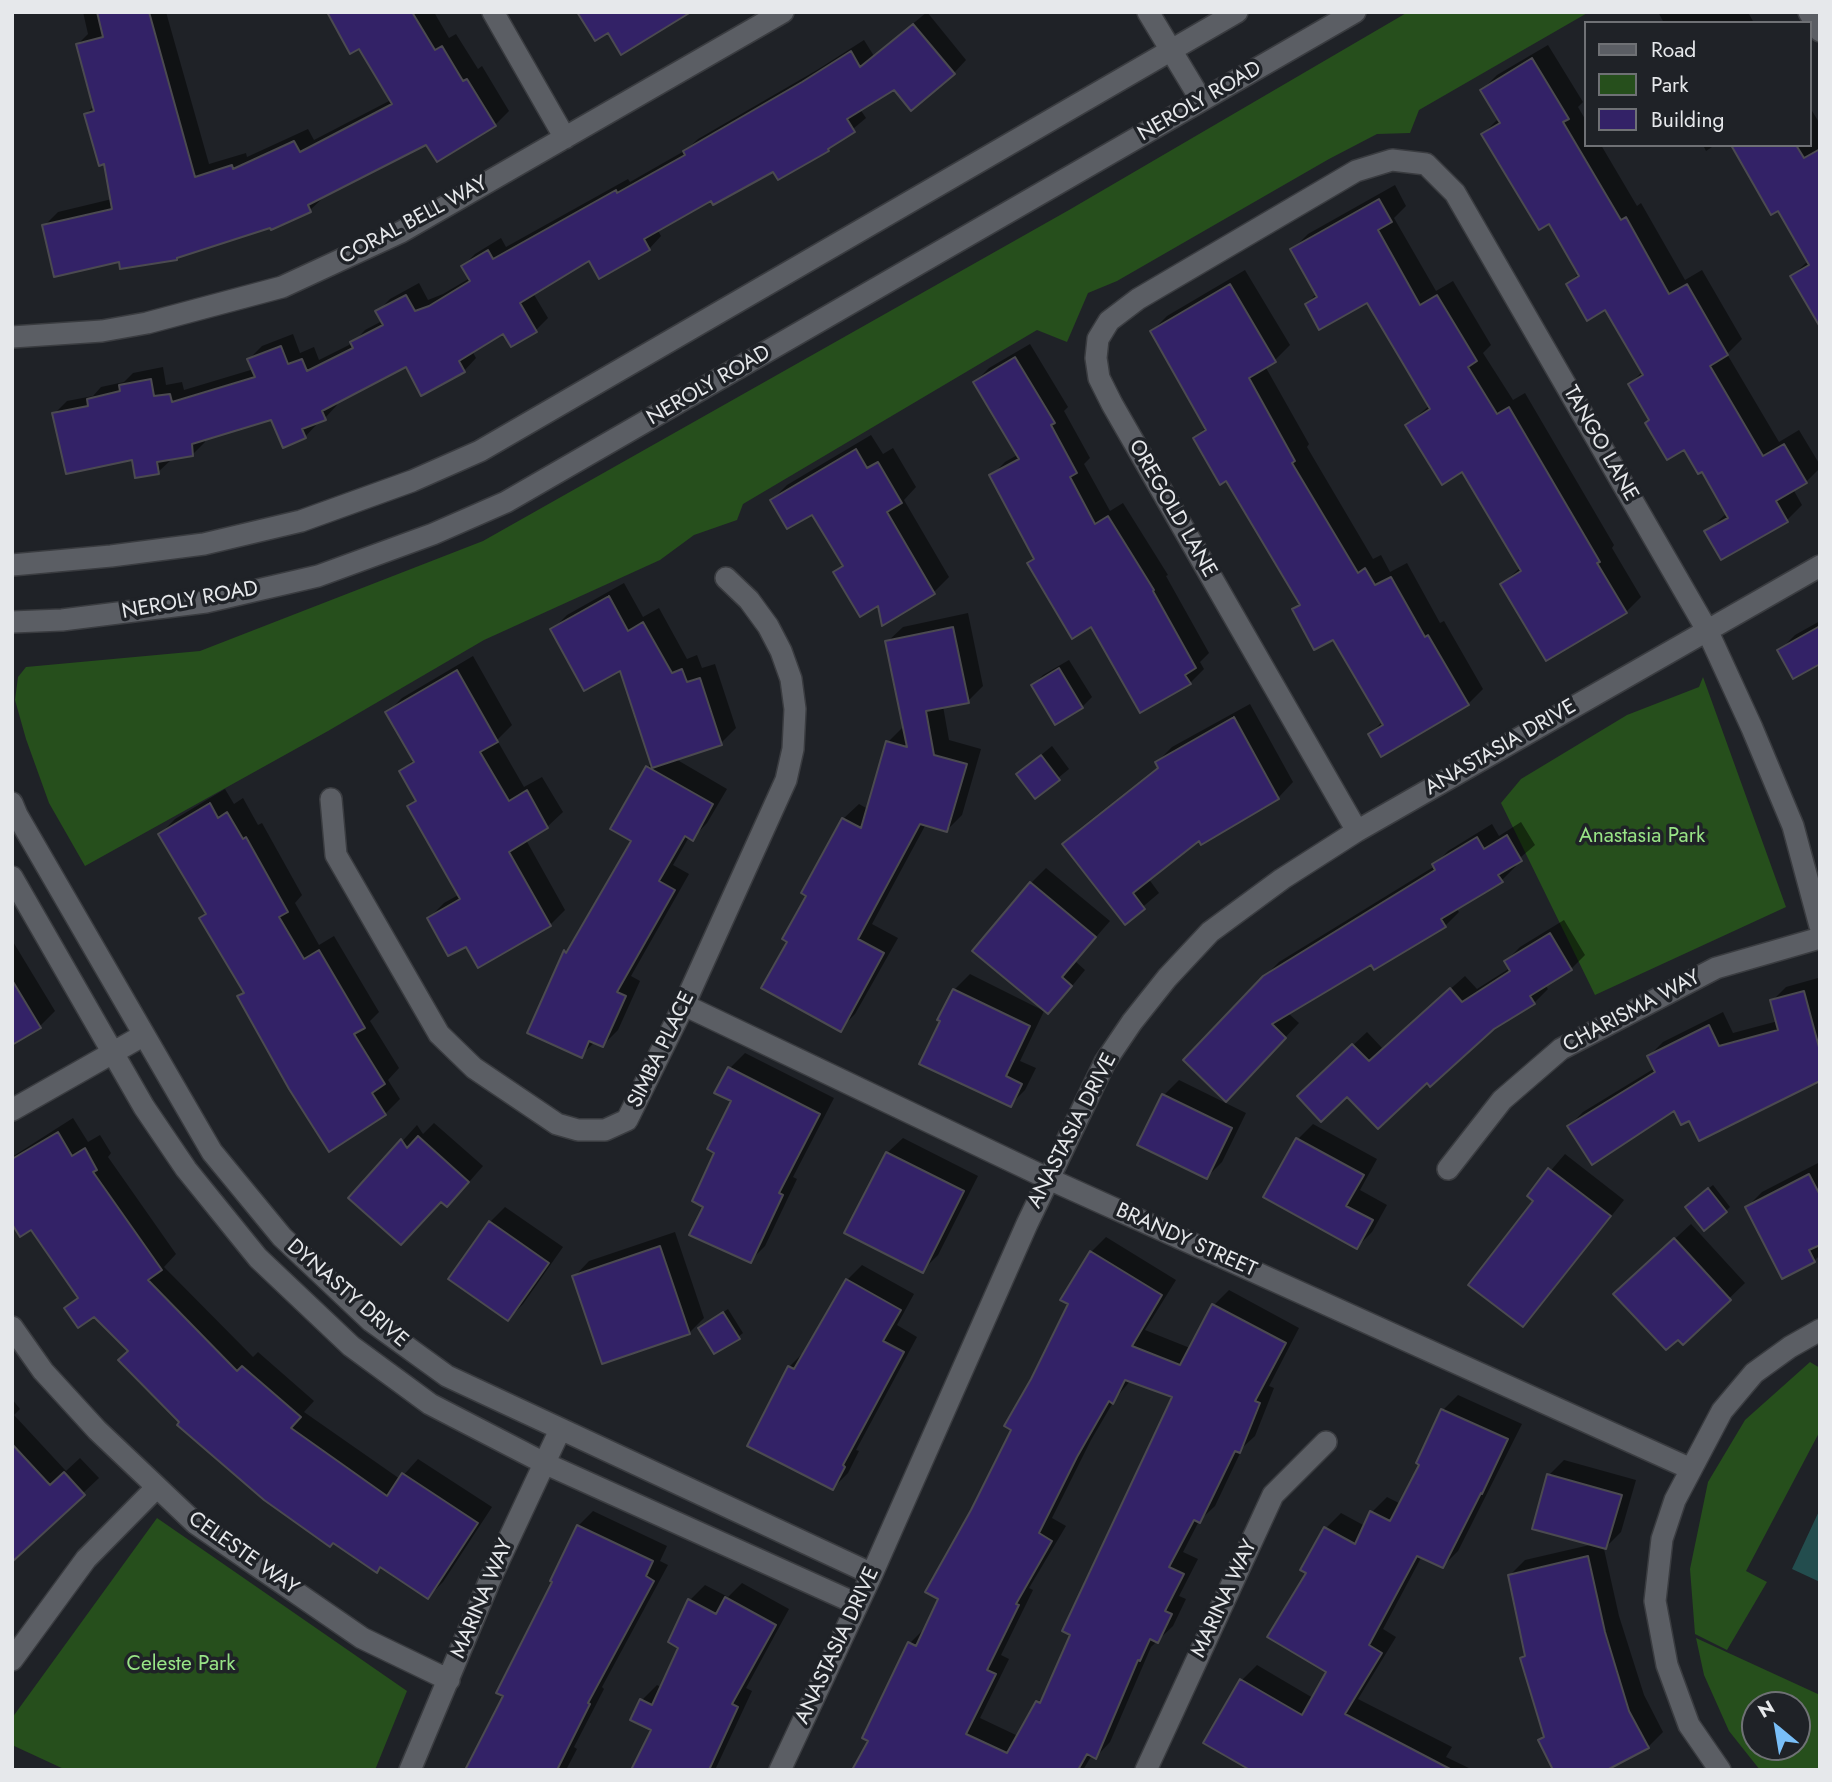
<!DOCTYPE html>
<style>
body{margin:0}
#map{position:relative;width:1832px;height:1782px;overflow:hidden;background:#1f2227;font-family:Jost,sans-serif}
canvas{display:block}
.frame{position:absolute;inset:0;border:14px solid #e6e8eb;pointer-events:none}
.legend{position:absolute;left:1584px;top:21px;width:228px;height:126px;box-sizing:border-box;background:#1f2227;border:2px solid #6f7175;margin:0;padding:9px 12px;list-style:none;font-size:21px;color:#e6e8eb}
.legend li{display:flex;align-items:center;gap:14px;height:35px}
.legend b{width:35px;border:2px solid #6f7175}
.north{position:absolute;left:1741px;top:1691px;width:70px;height:70px;box-sizing:border-box;background:#1f2227;border:2px solid #6f7175;border-radius:50%;rotate:330deg;font-size:19px;font-weight:700;line-height:28px;text-align:center;color:#e6e8eb}
.north::after{content:'';display:block;margin:auto;width:24px;height:32px;background:#79bff8;clip-path:polygon(50% 0,100% 100%,50% 72%,0 100%)}
</style>
<div id="map">
<canvas width="1832" height="1782"></canvas>
<div class="frame"></div>
<ul class="legend">
<li><b style="height:9px;background:#5b5e64"></b>Road</li>
<li><b style="height:19px;background:#264f1c"></b>Park</li>
<li><b style="height:19px;background:#332267"></b>Building</li>
</ul>
<div class="north">N</div>
</div>
<script>
const g = document.querySelector('canvas').getContext('2d');
g.lineJoin = 'round';
function fillPath(path, color) {
  g.fillStyle = color;
  g.fill(path, 'evenodd');
}
function toPath(rows) {
  const path = new Path2D();
  for (const r of rows) {
    path.moveTo(r[0], r[1]);
    for (let i = 2; i < r.length; i += 2) path.lineTo(r[i], r[i + 1]);
  }
  return path;
}
function strokePath(path, color, width, dash) {
  g.strokeStyle = color;
  g.lineWidth = width;
  g.lineCap = dash ? 'butt' : 'round';
  g.setLineDash(dash || []);
  g.stroke(path);
}
function label(font, color, halo, rows, align = 'center') {
  g.font = font + ' Jost,sans-serif';
  g.lineWidth = 7;
  g.setLineDash([]);
  g.textBaseline = 'middle';
  g.strokeStyle = halo;
  g.fillStyle = color;
  for (const [text, x, y, turn = 0] of rows) {
    g.save();
    g.translate(x, y);
    g.rotate((+turn || 0) * Math.PI / 180);
    g.textAlign = isNaN(turn) ? turn : align;
    if (halo) g.strokeText(text, 0, 0);
    g.fillText(text, 0, 0);
    g.restore();
  }
}
fillPath(toPath([
 [1408,12,1589,12,1419,110,1410,133,1377,134,1329,159,1117,281,1088,293,1067,342,1037,330,743,504,737,520,694,535,660,560,484,640,328,731,85,866,49,803,26,739,15,700,18,677,26,667,200,651,483,541,1069,210],
 [1703,677,1786,907,1595,995,1501,803,1521,779,1627,715,1699,687],
 [1810,1362,1820,1368,1820,1431,1746,1571,1767,1582,1727,1650,1695,1634,1690,1569,1708,1482,1745,1420],
 [157,1518,407,1691,375,1770,66,1770,12,1745,12,1718],
 [1696,1638,1820,1695,1820,1770,1760,1770,1729,1731,1704,1675],
 [1797,1705,1797,1747,1755,1747,1755,1705]
]), '#264f1c');
fillPath(toPath([
 [1820,1509,1820,1582,1792,1569]
]), '#234d4e');
fillPath(toPath([
 [83,12,166,12,209,164,246,153,247,157,308,129,314,140,391,100,359,47,329,12,434,12,449,38,456,34,478,69,482,66,509,111,495,125,426,143,324,197,310,210,271,226,120,260,44,226,58,212,112,199,105,162,86,114,94,106,78,44,88,34],
 [927,12,966,60,954,73,895,88,860,109,866,118,828,150,774,169,712,199,657,229,661,236,649,249,589,259,533,293,548,318,536,330,504,332,472,351,476,358,464,371,406,365,336,402,337,405,325,418,316,422,317,424,305,437,273,418,205,439,205,442,193,454,171,460,158,472,54,414,67,401,93,396,101,387,124,382,133,373,163,367,166,385,182,382,184,390,254,369,249,359,262,346,293,334,300,353,314,347,319,360,353,343,365,330,382,321,377,312,390,299,419,283,428,300,443,294,470,278,463,266,475,254,501,238,506,247,628,179,630,182,686,150,698,139,817,70,864,40,874,56],
 [1658,12,1751,12,1749,14,1754,23,1664,23],
 [1548,45,1583,102,1578,107,1585,119,1585,145,1601,145,1637,206,1641,203,1685,280,1702,270,1742,339,1727,354,1779,442,1799,430,1820,465,1820,468,1806,482,1793,489,1802,505,1787,520,1707,531,1727,513,1703,469,1685,448,1651,420,1630,384,1643,371,1606,308,1568,284,1579,273,1550,221,1483,134,1499,118,1482,90,1497,75],
 [1809,106,1820,124,1820,301,1792,276,1808,261,1778,208,1733,145,1809,145],
 [1703,145,1715,145,1706,151],
 [1395,185,1406,206,1394,218,1436,291,1453,281,1491,345,1483,353,1513,400,1525,393,1614,545,1612,548,1641,597,1626,612,1502,584,1521,567,1463,470,1407,425,1430,405,1367,300,1307,304,1317,293,1293,249,1308,234],
 [1245,270,1290,345,1275,360,1265,366,1309,444,1307,447,1373,559,1381,555,1390,572,1407,563,1440,623,1444,621,1483,689,1468,704,1370,734,1383,721,1333,637,1295,609,1301,603,1227,479,1196,438,1206,427,1152,331,1167,316],
 [1030,344,1068,407,1064,411,1090,458,1084,464,1110,511,1123,503,1168,575,1166,576,1209,653,1200,662,1204,669,1190,683,1092,625,1029,564,1035,558,991,476,1005,462,1019,454,975,382,989,368],
 [871,435,883,454,893,448,916,487,904,500,949,577,934,592,884,623,880,604,836,572,844,564,813,512,772,500,787,485],
 [624,583,643,617,659,608,687,659,697,655,702,668,715,664,736,728,721,743,674,758,727,789,707,823,692,839,689,837,673,865,689,874,631,976,640,981,618,1030,603,1045,595,1042,581,1055,529,1032,566,951,574,942,633,840,648,767,652,763,621,669,552,630,567,615],
 [968,613,983,686,968,701,943,706,949,740,981,749,962,815,947,830,926,824,872,924,898,938,855,1014,840,1029,789,941,843,819,859,804,868,809,888,742,903,727,887,642,903,627],
 [1820,621,1820,662,1780,650,1795,635],
 [473,656,512,725,497,740,524,787,542,777,563,812,547,827,526,840,565,910,550,925,466,944,429,918,444,903,460,894,409,806,417,799,401,772,414,759,387,713,402,698],
 [1069,660,1092,697,1082,707,1033,685,1043,675],
 [1250,704,1293,782,1278,798,1202,842,1199,839,1148,878,1159,893,1125,922,1064,844,1079,829,1159,766,1157,762,1172,747],
 [1052,746,1069,769,1035,797,1018,774],
 [225,789,234,804,243,798,258,825,262,823,302,895,295,903,319,945,334,936,379,1012,370,1021,399,1068,388,1080,400,1099,385,1114,239,997,245,991,201,918,207,913,160,834,175,819],
 [1521,822,1535,845,1514,863,1516,866,1502,880,1456,908,1459,912,1445,926,1372,963,1288,1013,1299,1023,1240,1085,1264,977,1279,962,1435,866,1434,865,1448,851,1492,824,1499,836],
 [1046,868,1110,921,1075,961,1085,970,1063,997,1031,883],
 [1564,920,1585,955,1571,969,1545,985,1548,989,1534,1003,1493,1028,1427,1081,1347,1094,1313,1083,1367,1032,1383,1049,1465,976,1477,989,1510,968,1506,961,1520,947],
 [12,940,55,1011,40,1026,12,1043],
 [970,974,1044,1011,1020,1061,1036,1068,1025,1090,1010,1105,940,1019,954,990],
 [1818,978,1820,1079,1690,1118,1675,1108,1569,1126,1583,1112,1655,1068,1649,1056,1663,1042,1723,1012,1733,1033,1778,1021,1772,1001,1786,987],
 [745,1053,834,1098,793,1177,797,1179,765,1246,750,1261,705,1206,716,1152,734,1101,717,1092,730,1068],
 [1179,1080,1246,1113,1222,1162,1207,1177,1164,1095],
 [73,1118,88,1142,100,1135,111,1153,108,1157,176,1254,164,1267,253,1357,258,1352,314,1401,304,1412,400,1479,418,1459,492,1507,443,1582,428,1597,381,1566,377,1570,182,1422,130,1351,95,1315,66,1308,79,1295,12,1187,12,1157],
 [434,1123,483,1166,462,1190,441,1200,351,1198,417,1125,423,1134],
 [1313,1124,1377,1159,1360,1190,1387,1205,1372,1232,1357,1247,1298,1139],
 [903,1138,978,1176,938,1255,922,1271,887,1153],
 [1565,1154,1624,1200,1538,1309,1523,1324,1536,1201,1529,1196],
 [1820,1162,1820,1255,1814,1261,1747,1207,1762,1192],
 [1713,1185,1730,1207,1726,1211,1691,1203],
 [505,1207,563,1247,523,1304,508,1319,450,1278,490,1222],
 [1691,1224,1745,1283,1683,1343,1631,1279],
 [675,1232,704,1318,689,1333,574,1277,589,1261],
 [1106,1237,1176,1280,1145,1330,1190,1348,1214,1305,1229,1290,1299,1328,1269,1386,1274,1388,1255,1436,1243,1447,1215,1506,1199,1521,1183,1552,1198,1559,1179,1596,1186,1599,1173,1626,1151,1647,1110,1742,1096,1757,1092,1755,1083,1770,854,1770,870,1740,910,1643,925,1628,941,1598,972,1511,1013,1430,1033,1380,1070,1304,1091,1252],
 [1131,1380,1175,1396,1047,1693,1038,1702,1018,1736,980,1718,1009,1659,1001,1655,1033,1590,1029,1588,1066,1526,1052,1518,1091,1440,1115,1399],
 [862,1265,914,1294,897,1325,917,1337,856,1450,859,1451,848,1473,833,1488,789,1367,804,1352,847,1280],
 [728,1309,743,1333,738,1337,700,1328],
 [1458,1395,1522,1424,1458,1551,1443,1566,1422,1556,1383,1629,1396,1637,1358,1699,1452,1747,1446,1757,1473,1770,1265,1770,1242,1680,1257,1665,1313,1698,1328,1671,1308,1573,1303,1570,1326,1528,1341,1513,1365,1526,1372,1512,1387,1497,1401,1504,1421,1464,1443,1410],
 [12,1399,20,1409,14,1415,66,1471,80,1458,99,1478,12,1560],
 [1564,1460,1636,1480,1621,1532,1604,1549,1619,1616,1644,1695,1663,1732,1648,1747,1540,1741,1545,1736,1522,1658,1527,1653,1510,1575,1525,1560,1594,1544,1549,1475],
 [593,1511,667,1546,660,1561,668,1565,602,1687,604,1689,574,1747,577,1749,566,1770,468,1770,505,1695,578,1526],
 [742,1583,789,1609,746,1688,752,1691,715,1770,633,1770,653,1729,642,1700,657,1685,661,1687,680,1647,690,1600,705,1585,728,1597]
]), '#0007');
const building = toPath([
 [97,12,149,12,195,177,232,165,233,169,294,141,300,152,392,104,359,49,350,54,327,12,412,12,435,50,442,46,463,81,467,79,496,126,437,162,426,145,308,205,311,212,271,230,270,228,177,258,177,260,120,269,119,262,54,277,42,225,112,209,104,164,99,166,84,114,94,111,76,44,103,37,97,12],
 [577,12,691,12,621,55,608,33,595,41,577,12],
 [913,24,955,74,911,111,894,90,847,119,855,132,828,149,829,151,778,180,773,172,713,205,711,201,644,239,650,250,599,279,589,261,520,303,537,332,511,347,503,334,459,361,465,372,421,396,406,367,322,411,326,420,302,429,306,438,283,448,271,420,192,444,193,456,157,462,159,474,135,478,132,460,66,474,52,413,88,406,87,399,120,391,119,385,151,379,154,396,170,394,172,402,255,377,247,359,281,346,288,364,302,359,307,371,353,348,350,342,383,325,375,311,406,295,415,311,429,306,470,281,461,266,488,250,493,259,616,190,617,193,685,155,683,151,802,82,851,51,860,67,913,24],
 [1532,58,1569,119,1563,122,1621,220,1626,217,1669,294,1687,284,1728,355,1710,366,1763,456,1784,444,1807,483,1776,501,1788,522,1721,560,1704,531,1728,518,1702,472,1698,474,1684,450,1667,460,1645,423,1649,420,1628,384,1643,375,1605,310,1587,321,1566,284,1579,276,1549,224,1539,230,1481,134,1500,123,1480,90,1532,58],
 [1731,145,1796,145,1804,158,1820,149,1820,327,1790,276,1809,265,1778,211,1771,215,1731,145],
 [1379,199,1392,222,1378,230,1420,305,1437,295,1477,361,1468,367,1497,414,1509,407,1600,562,1597,563,1627,613,1546,661,1500,584,1521,571,1462,472,1442,485,1405,425,1430,409,1367,303,1319,330,1305,304,1317,297,1290,249,1379,199],
 [1230,284,1276,362,1249,378,1295,461,1292,463,1358,573,1365,568,1375,585,1391,577,1425,637,1428,635,1469,705,1381,757,1368,734,1383,725,1333,640,1314,650,1292,609,1300,605,1226,481,1220,485,1193,438,1206,430,1150,331,1230,284],
 [1015,357,1055,423,1051,425,1077,473,1070,477,1095,524,1108,516,1154,590,1153,591,1196,668,1185,675,1191,684,1140,713,1091,627,1072,639,1027,563,1034,559,989,475,1019,459,973,382,1015,357],
 [856,449,867,468,878,462,902,503,887,512,935,594,882,626,878,606,860,617,833,572,843,566,812,515,787,529,770,500,856,449],
 [609,596,628,631,643,622,672,673,682,669,687,682,700,678,722,745,652,768,620,671,584,691,550,629,609,596],
 [1820,626,1820,664,1793,679,1777,650,1820,626],
 [953,627,969,703,926,711,934,755,967,764,947,832,920,824,858,939,884,953,841,1032,761,988,787,942,782,939,806,896,801,893,842,818,861,828,886,741,907,747,885,641,953,627],
 [1059,668,1083,708,1055,725,1031,685,1059,668],
 [457,670,498,742,480,752,509,801,527,790,548,828,509,852,551,926,478,968,466,947,448,956,427,918,460,899,407,806,416,801,399,771,414,762,385,712,457,670],
 [1234,717,1279,799,1201,845,1199,841,1133,893,1145,909,1125,925,1062,844,1158,768,1155,762,1234,717],
 [1041,755,1060,780,1035,799,1016,774,1041,755],
 [646,766,713,804,693,841,685,836,659,881,675,890,617,992,626,996,603,1047,589,1041,582,1058,527,1033,564,950,566,953,631,841,610,829,646,766],
 [210,803,218,818,227,812,243,839,246,837,288,912,279,917,304,959,319,950,365,1028,354,1034,385,1084,372,1093,386,1115,329,1152,289,1089,237,996,244,993,199,918,206,914,158,834,210,803],
 [1507,835,1522,861,1498,875,1503,882,1441,919,1446,927,1374,970,1371,965,1272,1024,1286,1038,1226,1102,1183,1060,1263,976,1435,870,1432,864,1477,837,1484,849,1507,835],
 [1030,882,1096,937,1062,977,1072,986,1048,1014,972,951,1030,882],
 [1550,933,1572,970,1530,996,1535,1004,1494,1029,1430,1087,1427,1083,1378,1129,1347,1097,1321,1122,1297,1096,1352,1044,1369,1061,1450,988,1462,1002,1510,971,1504,961,1550,933],
 [12,980,41,1028,12,1045,12,980],
 [953,989,1030,1026,1006,1076,1022,1084,1011,1107,919,1064,940,1021,937,1020,953,989],
 [1804,991,1820,1051,1820,1081,1699,1141,1689,1121,1681,1125,1674,1111,1592,1165,1567,1126,1655,1072,1647,1056,1709,1025,1719,1046,1778,1030,1770,1000,1804,991],
 [728,1067,820,1114,779,1193,783,1195,751,1263,689,1235,703,1207,692,1201,714,1153,707,1149,731,1101,714,1093,728,1067],
 [1162,1094,1232,1128,1207,1179,1137,1145,1162,1094],
 [58,1132,72,1156,85,1148,97,1170,93,1172,162,1270,148,1280,237,1371,242,1366,301,1417,291,1428,387,1496,402,1473,478,1523,428,1599,380,1567,377,1573,333,1543,330,1547,264,1500,177,1425,179,1422,118,1360,128,1351,94,1317,78,1328,64,1308,78,1298,31,1230,20,1237,12,1224,12,1159,58,1132],
 [418,1136,469,1182,447,1207,441,1202,401,1245,348,1198,401,1139,407,1148,418,1136],
 [1296,1138,1364,1175,1346,1206,1373,1220,1357,1249,1263,1197,1296,1138],
 [886,1152,964,1191,923,1273,844,1233,886,1152],
 [1548,1168,1611,1216,1523,1327,1468,1285,1533,1201,1527,1196,1548,1168],
 [1809,1174,1820,1195,1820,1245,1809,1250,1815,1262,1782,1279,1745,1207,1809,1174],
 [1708,1188,1727,1212,1704,1231,1685,1207,1708,1188],
 [489,1221,549,1263,508,1321,448,1279,489,1221],
 [1674,1238,1731,1300,1683,1345,1678,1340,1666,1350,1613,1294,1674,1238],
 [660,1246,690,1334,602,1364,572,1276,660,1246],
 [1090,1251,1162,1295,1132,1346,1180,1365,1212,1304,1286,1343,1255,1401,1260,1403,1240,1453,1235,1451,1200,1523,1194,1520,1169,1567,1184,1574,1165,1611,1172,1614,1158,1643,1150,1639,1140,1661,1138,1660,1096,1759,1087,1754,1078,1770,852,1770,868,1741,862,1738,908,1642,916,1646,938,1599,925,1592,971,1510,1011,1430,1004,1426,1031,1379,1068,1304,1060,1300,1090,1251],
 [1125,1380,1172,1397,1062,1631,1070,1635,1040,1703,1036,1701,1007,1753,966,1734,996,1674,987,1670,1019,1605,1016,1604,1052,1541,1039,1533,1077,1457,1109,1401,1113,1404,1125,1380],
 [846,1279,901,1310,883,1341,904,1352,843,1465,845,1467,833,1490,747,1446,788,1366,794,1369,846,1279],
 [723,1312,740,1339,714,1354,698,1328,723,1312],
 [1441,1409,1508,1439,1482,1494,1481,1493,1443,1568,1417,1556,1369,1645,1382,1653,1345,1714,1452,1770,1250,1770,1203,1743,1240,1679,1302,1715,1326,1672,1267,1637,1306,1573,1300,1570,1324,1527,1355,1544,1370,1511,1390,1521,1419,1465,1416,1463,1441,1409],
 [12,1444,50,1485,64,1472,85,1495,12,1562,12,1444],
 [1547,1474,1622,1495,1606,1549,1532,1529,1547,1474],
 [577,1525,653,1561,646,1576,654,1581,588,1703,590,1704,557,1770,465,1770,503,1696,496,1693,552,1582,550,1581,577,1525],
 [1588,1556,1605,1632,1629,1711,1649,1748,1607,1770,1553,1770,1538,1740,1544,1737,1520,1658,1525,1656,1508,1575,1588,1556],
 [725,1597,776,1625,732,1704,738,1707,709,1770,631,1770,651,1730,630,1720,640,1699,652,1705,678,1648,668,1642,688,1599,716,1614,725,1597]
]);
fillPath(building, '#332267');
strokePath(building, '#4b4a50', 2);
const minor = toPath([
 [493,12,565,138],
 [1148,12,1201,100],
 [1809,12,1820,31],
 [12,337,102,331,147,323,282,287,401,232,783,12],
 [12,565,111,556,204,544,301,521,412,481,480,451,1237,12],
 [12,622,62,620,206,602,318,576,433,534,506,502,1355,12],
 [331,799,336,855,439,1034,474,1068,557,1124,578,1130,605,1130,627,1120,684,1005,786,780,793,749,795,709,791,679,781,651,768,626,749,600,726,578],
 [12,803,17,815,212,1152,282,1237,371,1321,447,1376,872,1574],
 [1357,831,1112,404,1099,378,1096,358,1098,339,1109,321,1138,299,1356,171,1392,160,1426,164,1455,193,1707,630,1752,728,1793,826,1820,926],
 [12,877,144,1107,186,1169,258,1258,351,1346,430,1404,544,1463,857,1604],
 [684,1005,1049,1179,1691,1469],
 [12,1110,144,1035],
 [1448,1169,1502,1100,1561,1049,1716,968,1820,938],
 [12,1327,43,1371,97,1430,195,1523,362,1638,449,1680],
 [12,1660,86,1559,157,1487],
 [410,1770,492,1575,560,1430],
 [780,1770,872,1574,1027,1224,1105,1062,1132,1022,1167,978,1210,932,1282,879,1357,831,1820,566],
 [1146,1770,1273,1495,1326,1442],
 [1720,1770,1689,1725,1667,1665,1655,1601,1662,1539,1675,1500,1722,1411,1754,1373,1790,1347,1820,1330]
]);
strokePath(minor, '#3a3c40', 24);
strokePath(minor, '#5b5e64', 21);
label('21px', '#e6e8eb', '#1f2227', [
 ["NEROLY ROAD",1200,102,-30],
 ["CORAL BELL WAY",414,221,-28],
 ["NEROLY ROAD",709,386,-30],
 ["TANGO LANE",1600,444,60],
 ["OREGOLD LANE",1172,509,60],
 ["NEROLY ROAD",190,601,-10],
 ["ANASTASIA DRIVE",1501,748,-30],
 ["CHARISMA WAY",1632,1012,-28],
 ["SIMBA PLACE",662,1050,-64],
 ["ANASTASIA DRIVE",1073,1131,-63],
 ["BRANDY STREET",1186,1241,24],
 ["DYNASTY DRIVE",347,1294,41],
 ["CELESTE WAY",243,1554,35],
 ["MARINA WAY",483,1599,-67],
 ["MARINA WAY",1225,1599,-65],
 ["ANASTASIA DRIVE",838,1646,-65]
]);
label('21px', '#98e486', '#1f2227', [
 ["Anastasia Park",1642,837],
 ["Celeste Park",181,1665]
]);
</script>
